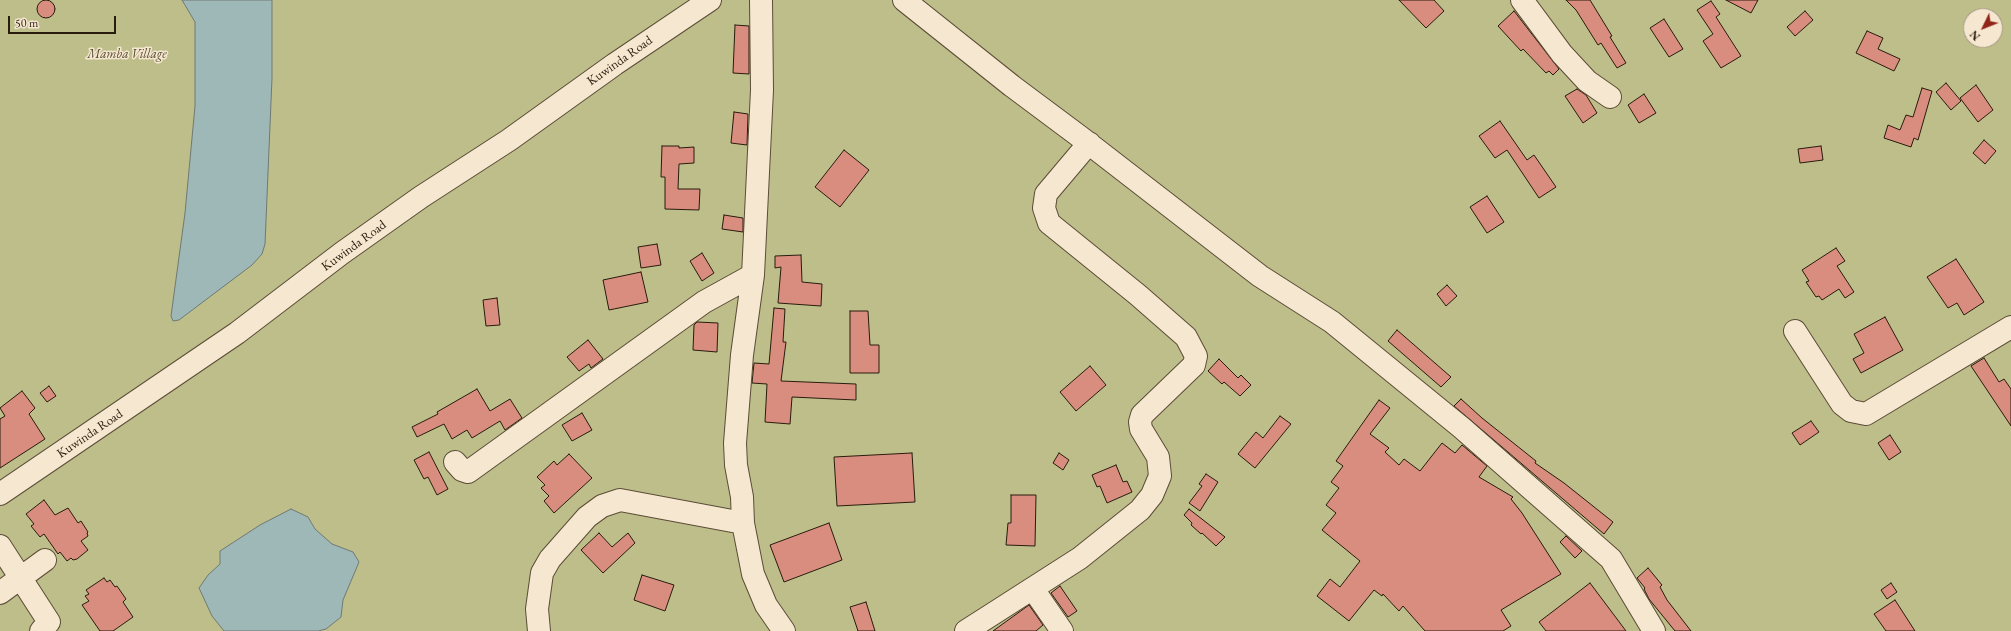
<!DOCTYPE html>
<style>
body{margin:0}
#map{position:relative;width:2011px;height:631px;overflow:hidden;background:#f1dab6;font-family:"EB Garamond",serif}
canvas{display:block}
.north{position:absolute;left:1963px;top:8px;width:40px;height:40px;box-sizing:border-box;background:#f6e7d0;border:1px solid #a49682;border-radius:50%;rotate:227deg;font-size:11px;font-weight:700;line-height:16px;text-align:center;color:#291c0d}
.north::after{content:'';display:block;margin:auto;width:14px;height:18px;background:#8f2418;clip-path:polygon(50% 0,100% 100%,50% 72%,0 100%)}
.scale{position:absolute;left:8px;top:16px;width:108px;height:18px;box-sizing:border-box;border:2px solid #291c0d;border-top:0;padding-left:5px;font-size:12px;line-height:14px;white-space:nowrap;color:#291c0d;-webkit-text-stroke:3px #f6e7d0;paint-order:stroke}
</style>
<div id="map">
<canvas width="2011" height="631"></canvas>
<div class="north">N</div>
<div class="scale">50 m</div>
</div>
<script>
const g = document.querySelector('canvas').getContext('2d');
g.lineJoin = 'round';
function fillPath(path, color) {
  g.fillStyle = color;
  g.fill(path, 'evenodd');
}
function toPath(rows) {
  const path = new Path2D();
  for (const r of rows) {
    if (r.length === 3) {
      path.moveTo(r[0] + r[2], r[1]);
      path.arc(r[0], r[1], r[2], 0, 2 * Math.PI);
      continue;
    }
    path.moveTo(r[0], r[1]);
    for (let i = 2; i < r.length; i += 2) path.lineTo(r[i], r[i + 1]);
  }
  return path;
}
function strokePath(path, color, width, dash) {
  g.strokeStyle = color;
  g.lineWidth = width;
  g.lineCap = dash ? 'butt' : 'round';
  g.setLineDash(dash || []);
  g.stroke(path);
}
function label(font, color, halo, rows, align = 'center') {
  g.font = font + ' "EB Garamond",serif';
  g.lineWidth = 3;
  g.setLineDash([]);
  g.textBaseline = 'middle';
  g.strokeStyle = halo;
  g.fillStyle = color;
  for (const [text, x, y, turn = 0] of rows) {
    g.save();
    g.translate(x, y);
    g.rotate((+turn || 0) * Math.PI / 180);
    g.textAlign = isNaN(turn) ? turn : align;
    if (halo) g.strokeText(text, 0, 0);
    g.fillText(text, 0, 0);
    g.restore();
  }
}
fillPath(toPath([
 [0,0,2011,0,2011,631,0,631],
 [1971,16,1995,16,1995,40,1971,40]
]), '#bebe8b');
const water = toPath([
 [182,0,272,0,272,78,265,244,262,254,252,265,179,320,173,321,171,316,185,213,195,106,195,22,182,0],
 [291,509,308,517,315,529,332,544,353,552,359,562,343,600,341,617,326,629,318,631,224,631,212,616,199,588,208,575,220,564,220,551,260,525,291,509]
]);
fillPath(water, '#9eb8b7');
strokePath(water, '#6f7a73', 1);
const building = toPath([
 [1399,0,1434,0,1444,11,1426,28,1399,0],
 [1566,0,1590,0,1612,36,1610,37,1626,63,1617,68,1601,43,1598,45,1576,10,1566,0],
 [1726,0,1758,0,1751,13,1726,0],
 [46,9,9],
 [1711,1,1720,14,1716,17,1741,56,1721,68,1703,41,1713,34,1697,10,1711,1],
 [1514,11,1559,69,1553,75,1549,71,1546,73,1523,49,1521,51,1498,26,1514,11],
 [1805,11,1813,20,1795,36,1787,27,1805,11],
 [1664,19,1683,49,1669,57,1650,28,1664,19],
 [735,25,749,26,749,74,733,73,735,25],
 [1867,31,1883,38,1878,49,1900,59,1894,71,1856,53,1867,31],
 [1946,83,1961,101,1951,110,1936,92,1946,83],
 [1976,85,1993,110,1978,122,1960,98,1976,85],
 [1922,88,1932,91,1918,140,1914,138,1911,147,1884,138,1888,125,1900,130,1906,115,1913,117,1922,88],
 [1577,89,1586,95,1597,113,1583,123,1565,96,1577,89],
 [1644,94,1656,113,1639,123,1628,105,1644,94],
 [734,112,748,114,747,145,731,143,734,112],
 [1500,121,1527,160,1534,155,1556,187,1539,198,1507,150,1495,158,1479,136,1500,121],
 [1984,140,1996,151,1985,164,1973,153,1984,140],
 [662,146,679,146,679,148,694,147,694,163,679,164,678,189,700,189,699,210,665,209,665,177,661,177,662,146],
 [1821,146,1823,160,1800,163,1798,149,1821,146],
 [844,150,869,170,840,207,815,187,844,150],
 [1487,196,1504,222,1487,233,1470,207,1487,196],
 [724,215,743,218,743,232,722,229,724,215],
 [657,244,661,265,641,268,638,247,657,244],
 [1836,248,1845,261,1837,266,1854,292,1845,298,1839,289,1822,300,1819,296,1816,297,1806,282,1809,281,1802,270,1836,248],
 [702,253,714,273,702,281,690,261,702,253],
 [801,255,802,282,822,284,821,306,778,303,781,267,775,268,775,256,801,255],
 [1956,259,1984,302,1964,315,1957,303,1948,308,1927,277,1956,259],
 [641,272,648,302,609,310,603,280,641,272],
 [1447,285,1457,296,1446,306,1437,294,1447,285],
 [497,298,500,325,486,326,483,300,497,298],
 [774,308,785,309,783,342,786,342,781,381,856,384,856,400,792,397,790,424,765,422,767,384,752,383,754,363,769,364,774,308],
 [850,311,868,311,870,345,879,345,879,373,850,373,850,311],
 [1885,317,1903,350,1861,373,1853,359,1864,353,1854,334,1885,317],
 [697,322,718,323,717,352,693,350,694,325,697,322],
 [1397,330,1451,377,1441,387,1388,341,1397,330],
 [588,340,603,359,591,368,589,364,579,371,567,357,588,340],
 [1984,358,1999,382,2004,379,2011,389,2011,426,1971,366,1984,358],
 [1219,359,1238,378,1241,375,1251,385,1240,396,1224,382,1222,384,1208,371,1219,359],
 [1090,366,1106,385,1076,411,1060,392,1090,366],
 [49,386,56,396,47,402,40,393,49,386],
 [477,389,490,411,510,399,522,418,505,430,500,421,472,438,467,430,452,439,444,424,417,437,412,427,438,414,437,412,477,389],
 [22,391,35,408,29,414,45,439,0,468,0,419,5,416,0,408,22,391],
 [1461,399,1482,418,1536,461,1535,463,1564,483,1613,522,1604,534,1454,406,1461,399],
 [1379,400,1390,408,1370,434,1389,448,1385,452,1399,465,1404,459,1420,471,1442,443,1455,453,1462,445,1487,466,1479,477,1513,497,1511,499,1522,513,1561,574,1501,610,1511,626,1503,631,1425,631,1403,606,1399,611,1383,594,1382,596,1374,590,1349,621,1317,596,1330,579,1340,587,1360,561,1322,530,1336,513,1326,505,1339,488,1331,482,1343,466,1336,461,1379,400],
 [582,413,592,430,572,441,562,425,582,413],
 [1280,416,1291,424,1255,468,1238,454,1256,432,1263,438,1280,416],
 [1811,421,1819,432,1800,445,1792,433,1811,421],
 [1890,435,1901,452,1889,460,1878,443,1890,435],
 [429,452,448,489,437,495,428,477,424,479,414,460,429,452],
 [912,453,915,502,837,506,834,457,912,453],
 [1059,453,1069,460,1063,470,1053,463,1059,453],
 [569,454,592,478,554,513,544,501,549,496,541,488,545,485,537,477,554,461,557,465,569,454],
 [1116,465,1123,482,1127,481,1132,492,1107,503,1100,486,1097,487,1092,475,1116,465],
 [1206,474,1218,482,1200,511,1189,503,1202,486,1199,484,1206,474],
 [1011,495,1036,495,1035,546,1006,545,1008,523,1011,523,1011,495],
 [44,500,55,515,68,508,78,523,81,521,88,532,87,533,88,536,81,541,88,550,77,559,73,560,71,558,67,561,60,552,58,554,44,534,40,537,31,526,34,524,26,514,44,500],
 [1189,509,1225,537,1216,546,1202,533,1201,534,1191,525,1192,523,1184,515,1189,509],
 [829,523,842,560,784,582,770,545,829,523],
 [599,533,612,547,628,533,635,543,603,573,581,550,599,533],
 [1566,536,1582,551,1575,558,1560,542,1566,536],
 [1648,568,1662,585,1660,587,1667,600,1691,631,1675,631,1649,599,1644,589,1645,588,1637,578,1648,568],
 [642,575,674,585,665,611,634,600,642,575],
 [104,578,107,582,110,580,115,587,117,586,126,599,123,602,133,617,113,631,100,631,82,605,89,601,85,596,89,594,86,590,104,578],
 [1590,583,1626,631,1546,631,1539,622,1590,583],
 [1891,583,1897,592,1887,599,1881,590,1891,583],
 [1060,586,1077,611,1068,617,1051,593,1060,586],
 [1895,600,1915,631,1886,631,1874,614,1895,600],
 [866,602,875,631,858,631,850,607,866,602],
 [1029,605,1043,625,1036,631,993,631,1029,605]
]);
fillPath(building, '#d88d7e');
strokePath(building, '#291c0d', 1);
const minor = toPath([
 [761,0,762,90,753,275,742,355,735,443,736,465,742,497,743,523,753,574,766,605,784,631],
 [904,0,1012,86,1083,139,1260,276,1332,322,1462,428,1611,559,1654,631],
 [1522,0,1562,54,1587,81,1610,97],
 [1795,331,1842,404,1851,411,1866,414,2011,327],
 [455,462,462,470,468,472,704,302,753,275],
 [0,494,237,333,342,253,421,197,509,140,615,64,710,0],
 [0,546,49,622,41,631],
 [1033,589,1062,631],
 [0,593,45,560],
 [539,631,537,609,542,573,550,559,587,517,602,506,620,500,743,523],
 [966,631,1080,558,1140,510,1152,495,1160,476,1158,457,1141,429,1140,422,1142,415,1194,365,1196,356,1186,337,1138,295,1049,223,1044,208,1046,194,1089,143]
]);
strokePath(minor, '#5b4c37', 24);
strokePath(minor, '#f6e7d0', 22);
label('italic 13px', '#564d33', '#f6e7d0', [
 ["Mamba Village",127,54]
]);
label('13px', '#291c0d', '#f6e7d0', [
 ["Kuwinda Road",620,61,-35],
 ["Kuwinda Road",354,246,-36],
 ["Kuwinda Road",90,434,-34]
]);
</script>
